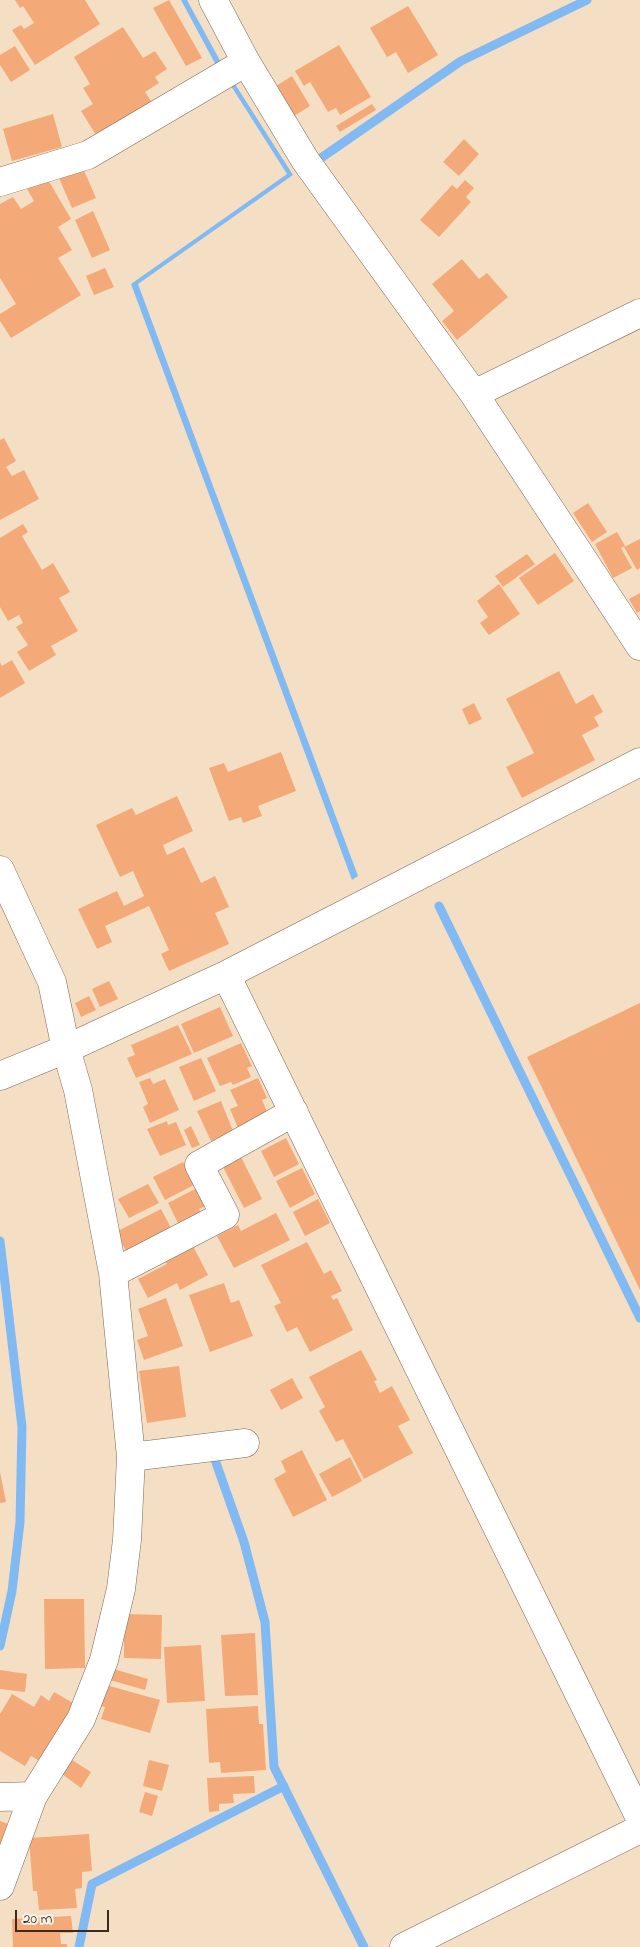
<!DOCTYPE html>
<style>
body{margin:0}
#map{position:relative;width:640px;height:1947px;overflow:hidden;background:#f4dfc5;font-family:"Indie Flower",sans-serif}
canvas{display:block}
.scale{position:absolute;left:15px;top:1910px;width:94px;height:22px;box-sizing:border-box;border:2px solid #3b2a1e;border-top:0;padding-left:6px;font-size:15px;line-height:18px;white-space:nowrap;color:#3b2a1e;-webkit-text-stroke:4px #f7f3e8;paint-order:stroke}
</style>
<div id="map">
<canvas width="640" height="1947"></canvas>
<div class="scale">20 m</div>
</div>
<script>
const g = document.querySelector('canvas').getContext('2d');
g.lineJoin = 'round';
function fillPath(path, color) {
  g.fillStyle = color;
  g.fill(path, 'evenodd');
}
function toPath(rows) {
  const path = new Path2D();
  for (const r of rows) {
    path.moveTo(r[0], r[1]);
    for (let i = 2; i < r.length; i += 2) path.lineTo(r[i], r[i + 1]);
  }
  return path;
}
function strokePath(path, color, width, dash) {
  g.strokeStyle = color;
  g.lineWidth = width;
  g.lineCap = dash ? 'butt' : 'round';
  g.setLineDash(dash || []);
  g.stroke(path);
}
fillPath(toPath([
 [181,0,187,0,223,66,218,69],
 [235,84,293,175,138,284,358,876,352,880,131,284,287,174,231,86]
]), '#81baf2');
strokePath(toPath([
 [321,158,461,61,587,0],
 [439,906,640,1318],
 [0,1241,22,1427,20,1522,12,1591,0,1646],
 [214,1457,244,1542,265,1622,274,1767,364,1947],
 [79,1947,92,1884,284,1786]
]), '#81baf2', 9);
fillPath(toPath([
 [15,0,85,0,100,24,35,65,12,30,21,25,24,29,34,23,23,6,20,8],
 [169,0,202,58,186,66,153,8],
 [408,6,438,55,408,73,396,52,387,57,370,28],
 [123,27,143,58,155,51,167,69,155,77,159,83,145,92,153,104,98,138,81,111,93,104,83,88,90,84,74,57],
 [339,45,371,97,340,115,336,108,328,112,310,82,304,86,295,71],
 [15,46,30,70,11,82,0,65,0,55],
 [292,76,310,106,294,116,276,86],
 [372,104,376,110,340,132,336,126],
 [53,114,62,147,12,161,3,129],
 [464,139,479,154,459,176,443,162],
 [83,168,96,198,72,208,59,178],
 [47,178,71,219,58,227,72,250,58,258,81,295,11,338,0,321,0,314,16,304,0,278,0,204,13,197,21,209,34,201,27,189],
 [465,180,474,188,466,197,471,202,439,237,420,220,452,185,457,189],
 [93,211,110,250,92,258,75,220],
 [462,259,479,279,487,273,508,297,457,340,442,321,454,311,432,284],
 [105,268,114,287,94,295,86,276],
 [4,438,16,461,6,467,12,476,24,470,39,499,0,520,0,440],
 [588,503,607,532,592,542,573,513],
 [23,524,28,532,22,536,42,570,53,563,70,592,59,598,78,631,51,646,56,655,29,671,17,652,28,645,16,627,23,623,19,615,8,621,0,607,0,538],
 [617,532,625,546,621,548,632,568,613,578,595,544],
 [640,539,640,568,637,570,624,547],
 [555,553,574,581,538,605,519,578],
 [527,554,535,564,503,587,495,576],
 [499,584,520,614,489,635,480,623,488,617,477,601],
 [640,593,640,611,637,613,629,599],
 [12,660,25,683,0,698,0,662,2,666],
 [559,671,576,704,593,694,603,712,594,717,599,726,582,735,595,760,522,798,506,767,534,753,506,699],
 [474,703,482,719,469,725,462,709],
 [281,752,296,791,258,806,262,816,243,823,241,817,229,821,209,768,224,763,228,772],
 [177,796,193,831,163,845,167,855,184,847,201,883,215,876,229,907,215,913,229,944,169,971,161,954,169,950,149,906,105,926,112,942,97,949,78,909,117,891,124,906,144,896,133,871,120,877,96,825,132,808,136,815],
 [109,981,118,999,100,1007,92,989],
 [89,996,96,1010,81,1017,75,1003],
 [640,1003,640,1290,527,1057],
 [220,1007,233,1036,194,1053,181,1024],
 [178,1025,192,1054,136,1078,127,1058,135,1055,131,1045],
 [241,1043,252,1066,247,1068,251,1077,233,1085,231,1082,220,1086,207,1058],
 [201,1058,216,1091,194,1101,179,1067],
 [150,1078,153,1084,165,1079,179,1110,150,1123,143,1107,148,1104,139,1082],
 [258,1078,267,1098,262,1100,268,1114,238,1128,230,1109,238,1106,230,1090],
 [221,1101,233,1131,211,1141,197,1111],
 [167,1121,168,1125,176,1122,186,1145,160,1156,147,1129],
 [191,1126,200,1145,192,1148,184,1130],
 [286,1138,299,1164,274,1177,261,1151],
 [240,1155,262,1199,244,1208,222,1165],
 [183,1162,194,1185,165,1200,153,1177],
 [302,1168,315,1194,290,1208,276,1181],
 [148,1184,159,1203,129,1218,118,1199],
 [197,1188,206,1206,199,1209,202,1215,180,1227,168,1203],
 [318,1199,330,1223,305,1236,293,1212],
 [161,1209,171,1228,126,1251,116,1232],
 [276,1213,290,1240,234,1268,217,1236,238,1225,241,1231],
 [307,1242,324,1274,331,1270,342,1291,331,1296,333,1300,337,1298,353,1330,310,1352,297,1327,287,1332,274,1306,281,1303,261,1265],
 [193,1246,208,1275,180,1290,177,1283,148,1298,138,1279,167,1264,165,1261],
 [224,1283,231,1303,239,1300,253,1336,210,1352,189,1295],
 [166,1298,183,1346,144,1360,137,1340,148,1336,138,1309],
 [361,1350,377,1380,374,1381,380,1393,392,1386,410,1420,398,1426,413,1453,364,1479,343,1439,336,1442,319,1411,325,1407,309,1377],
 [179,1366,186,1417,147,1423,139,1371],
 [292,1378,303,1398,281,1410,270,1390],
 [302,1450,327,1500,293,1517,274,1479,286,1472,281,1461],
 [350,1457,362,1481,332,1497,319,1474],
 [0,1472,6,1502,0,1503],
 [44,1599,84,1599,85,1668,45,1669],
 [124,1614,162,1615,161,1659,124,1658],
 [255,1633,258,1695,225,1696,221,1635],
 [201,1645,205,1701,167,1703,164,1647],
 [110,1668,148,1679,145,1690,106,1679],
 [0,1670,27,1674,25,1692,0,1689],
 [106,1685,160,1700,150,1733,101,1719,105,1707,100,1706],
 [54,1692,73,1703,68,1712,70,1713,41,1762,31,1756,25,1766,0,1751,0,1714,12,1694,34,1707,41,1695,49,1701],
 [258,1706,259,1724,263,1724,266,1770,221,1773,220,1762,209,1763,206,1709],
 [72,1760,91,1772,81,1788,62,1774],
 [149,1760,169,1765,162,1791,143,1786],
 [254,1776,255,1793,233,1794,234,1803,219,1804,219,1811,209,1812,207,1778],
 [145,1792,158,1796,152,1816,139,1812],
 [0,1821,8,1824,0,1846],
 [89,1834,92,1871,82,1872,82,1888,75,1889,77,1908,39,1910,37,1891,33,1891,29,1838],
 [71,1916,73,1933,60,1933,61,1944,67,1944,67,1947,13,1947,12,1919]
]), '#f4a978');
const minor = toPath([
 [213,0,246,62,305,160,474,394,640,646],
 [0,182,88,155,246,62],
 [474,394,640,313],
 [0,870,52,982,66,1049,78,1090,113,1273,131,1457,127,1540,121,1589,104,1660,81,1719,33,1796,0,1797],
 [226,975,640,1818],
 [0,1076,66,1049,226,975,640,762],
 [113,1273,225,1215,199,1165,294,1112],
 [131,1457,245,1443],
 [0,1886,33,1796],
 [404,1947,640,1829]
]);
strokePath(minor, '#7c6958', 29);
strokePath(minor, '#fff', 28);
</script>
